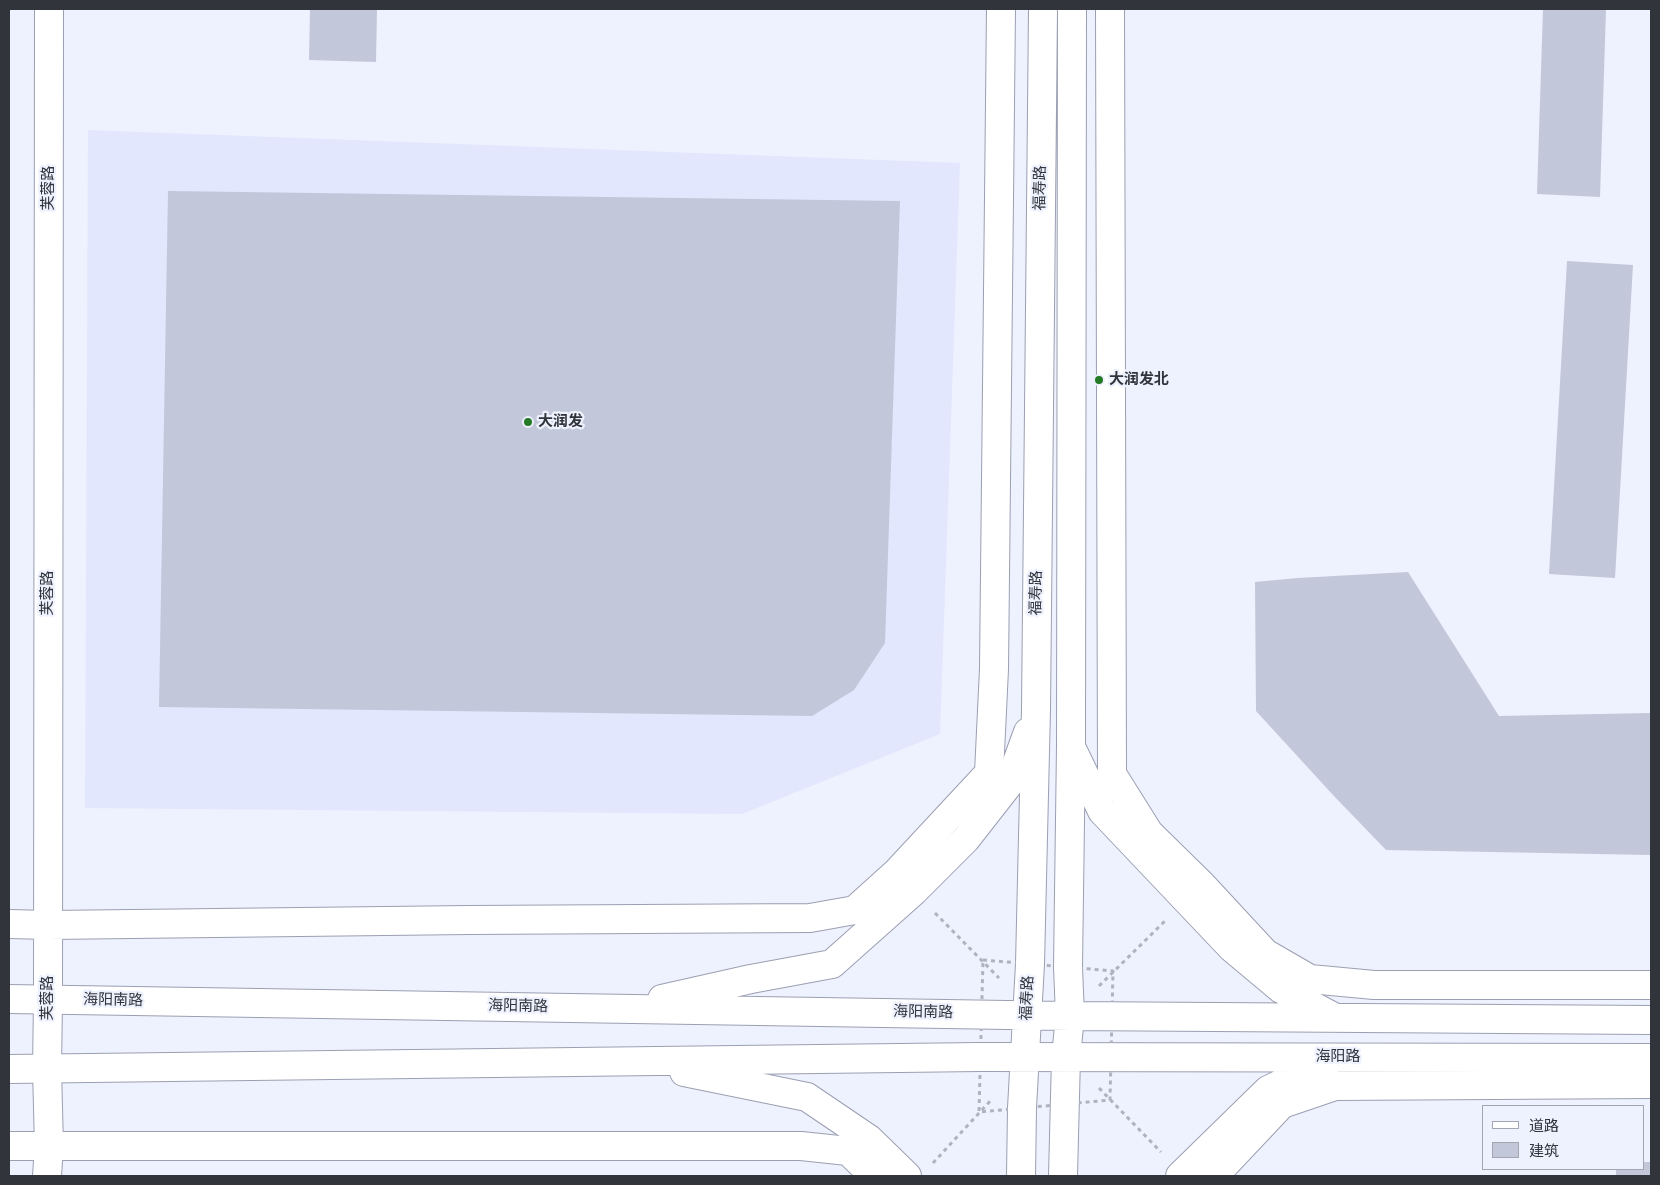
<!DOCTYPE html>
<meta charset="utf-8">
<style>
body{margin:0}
#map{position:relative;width:1660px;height:1185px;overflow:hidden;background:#eef1fe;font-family:"Nunito Sans","Noto Sans SC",sans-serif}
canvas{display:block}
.frame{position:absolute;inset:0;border:10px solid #32343b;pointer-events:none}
.legend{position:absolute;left:1482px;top:1105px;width:162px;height:65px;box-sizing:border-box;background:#eef1fe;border:1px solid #a3a5b0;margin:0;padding:6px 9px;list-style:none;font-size:15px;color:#32343b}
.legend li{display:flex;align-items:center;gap:10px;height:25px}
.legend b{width:25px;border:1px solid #a3a5b0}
</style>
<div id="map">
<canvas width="1660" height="1185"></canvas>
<div class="frame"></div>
<ul class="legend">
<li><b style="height:6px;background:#fff"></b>道路</li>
<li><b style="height:14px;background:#c2c7da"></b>建筑</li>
</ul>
</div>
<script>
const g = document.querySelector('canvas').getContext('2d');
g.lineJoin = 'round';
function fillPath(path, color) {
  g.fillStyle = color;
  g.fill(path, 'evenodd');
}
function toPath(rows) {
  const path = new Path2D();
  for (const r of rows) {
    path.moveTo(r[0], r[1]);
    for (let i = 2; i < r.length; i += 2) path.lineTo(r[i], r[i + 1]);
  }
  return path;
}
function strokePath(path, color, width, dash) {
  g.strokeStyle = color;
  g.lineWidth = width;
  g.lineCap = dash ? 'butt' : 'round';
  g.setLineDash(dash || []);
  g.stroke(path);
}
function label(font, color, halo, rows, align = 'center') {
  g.font = font + ' "Nunito Sans","Noto Sans SC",sans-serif';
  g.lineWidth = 4.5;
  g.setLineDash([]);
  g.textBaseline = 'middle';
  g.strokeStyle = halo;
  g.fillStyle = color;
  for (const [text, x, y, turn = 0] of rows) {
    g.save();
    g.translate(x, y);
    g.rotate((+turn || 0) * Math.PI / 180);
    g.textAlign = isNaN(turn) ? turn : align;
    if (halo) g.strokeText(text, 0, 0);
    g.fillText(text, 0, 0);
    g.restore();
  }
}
fillPath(toPath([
 [88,130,960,163,940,734,742,814,85,808]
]), '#e2e7fd');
fillPath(toPath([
 [310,9,377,9,376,62,309,60],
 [1543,9,1606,9,1600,197,1537,194],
 [168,191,900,201,885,643,854,690,812,716,159,707],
 [1567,261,1633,265,1615,578,1549,574],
 [1408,572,1499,716,1651,713,1651,855,1386,850,1333,795,1256,711,1255,582,1298,578],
 [1644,1162,1651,1162,1651,1176,1616,1176,1616,1169,1644,1169]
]), '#c2c7da');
const minor = toPath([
 [1110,9,1112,774,1149,833,1202,885,1265,953,1310,979,1374,985,1651,985],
 [9,924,48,925,469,920,810,918,855,910,896,873,989,773,994,669,1001,9],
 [9,1146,801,1146,848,1151,874,1176],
 [47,1176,49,1146,47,1069,48,1000,49,9],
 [1214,1176,1282,1104,1335,1086,1651,1084]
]);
const major = toPath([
 [1073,751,1102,811,1232,948,1281,989,1332,1016],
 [9,999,1070,1016,1651,1020],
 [662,999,751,979,832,964,914,891,966,839,1009,784,1028,732],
 [9,1069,980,1057,1651,1058],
 [684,1072,807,1097,869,1139,907,1176],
 [1021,1176,1022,1108,1030,964,1036,709,1043,9],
 [1063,1176,1066,1057,1070,1016,1068,967,1071,746,1072,9],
 [1180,1176,1268,1090,1329,1061]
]);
strokePath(minor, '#9b9fb2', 30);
strokePath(major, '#9b9fb2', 30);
strokePath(toPath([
 [935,913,999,978],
 [983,960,1113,971,1110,1100,979,1112,983,960],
 [1099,986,1166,920],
 [1099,1088,1161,1152],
 [933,1163,992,1099]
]), '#b0b3be', 3, [4, 4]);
strokePath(minor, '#fff', 28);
strokePath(major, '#fff', 28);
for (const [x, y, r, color] of [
 [1099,380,5,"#257a26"],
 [528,422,5,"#257a26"]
]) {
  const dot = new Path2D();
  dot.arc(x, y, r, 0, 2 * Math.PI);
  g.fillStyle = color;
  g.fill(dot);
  strokePath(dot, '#eef1fe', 2);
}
label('15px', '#32343b', '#eef1fe', [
 ["芙蓉路",49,188,-90],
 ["福寿路",1041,188,-89],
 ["芙蓉路",48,593,-90],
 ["福寿路",1037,593,-89],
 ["芙蓉路",48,998,-90],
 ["福寿路",1028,998,-87],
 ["海阳南路",113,1001,1],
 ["海阳南路",518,1007,1],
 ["海阳南路",923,1013,1],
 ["海阳路",1338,1057]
]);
label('bold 15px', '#32343b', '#eef1fe', [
 ["大润发北",1109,380],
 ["大润发",538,422]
], 'left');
</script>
